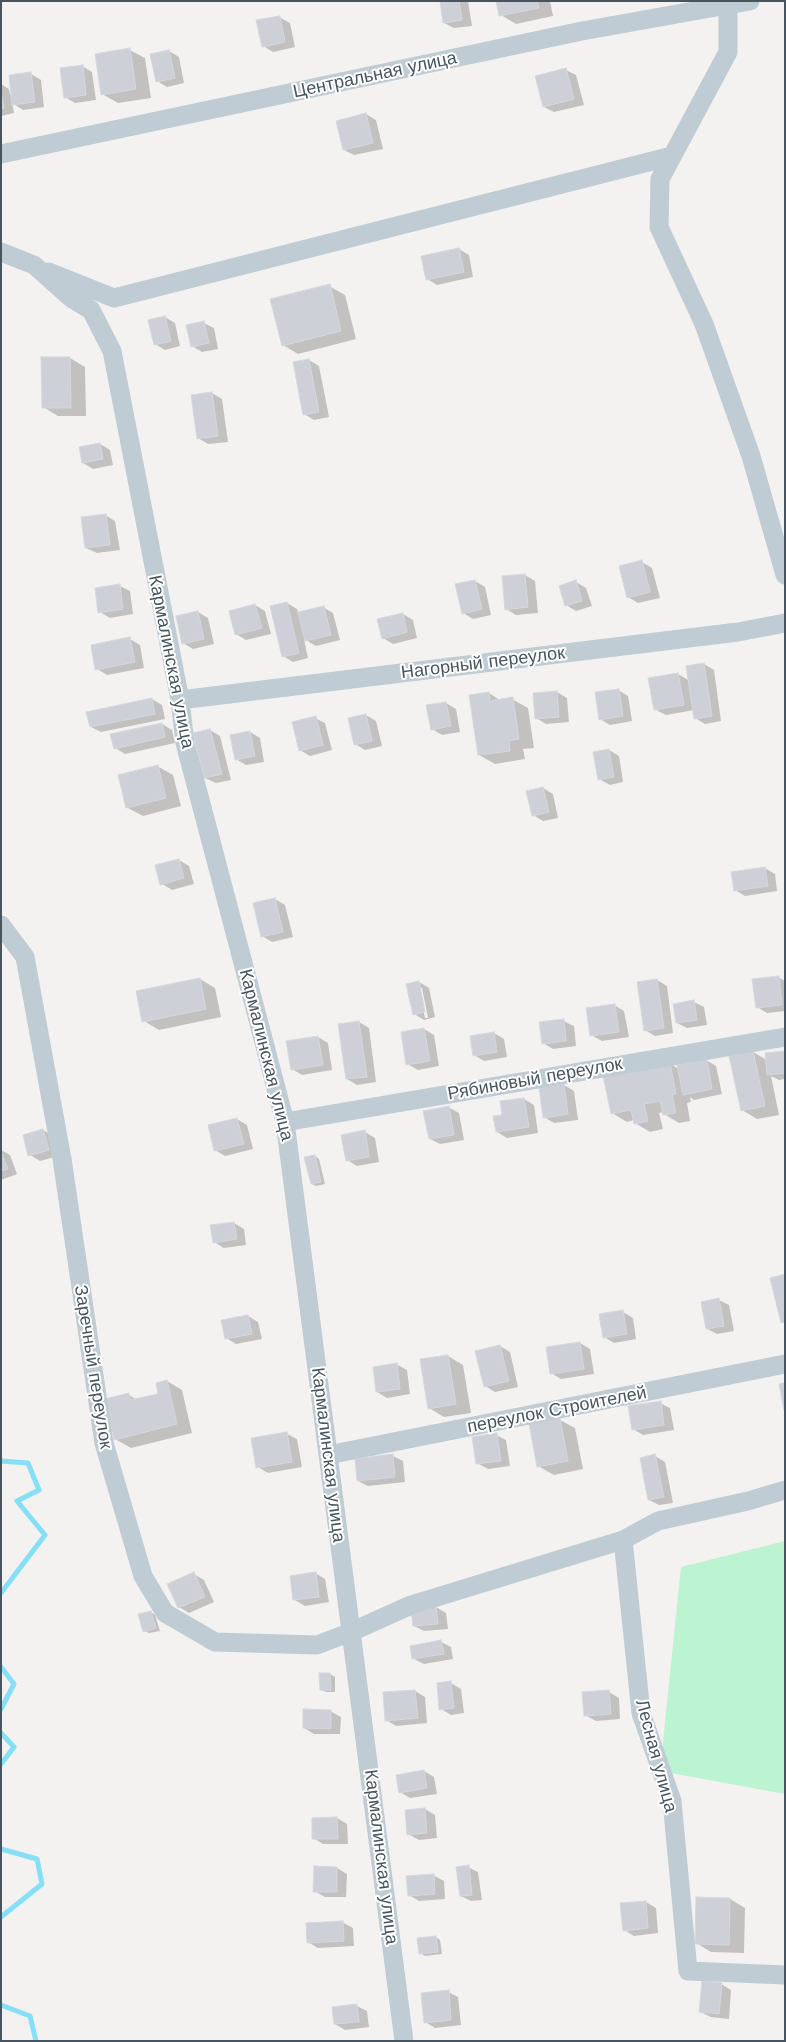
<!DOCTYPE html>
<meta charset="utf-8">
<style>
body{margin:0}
#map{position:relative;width:786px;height:2042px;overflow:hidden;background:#f4f1f1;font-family:"Work Sans",sans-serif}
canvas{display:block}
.frame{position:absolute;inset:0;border:2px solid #475561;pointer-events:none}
</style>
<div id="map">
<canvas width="786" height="2042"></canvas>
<div class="frame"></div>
</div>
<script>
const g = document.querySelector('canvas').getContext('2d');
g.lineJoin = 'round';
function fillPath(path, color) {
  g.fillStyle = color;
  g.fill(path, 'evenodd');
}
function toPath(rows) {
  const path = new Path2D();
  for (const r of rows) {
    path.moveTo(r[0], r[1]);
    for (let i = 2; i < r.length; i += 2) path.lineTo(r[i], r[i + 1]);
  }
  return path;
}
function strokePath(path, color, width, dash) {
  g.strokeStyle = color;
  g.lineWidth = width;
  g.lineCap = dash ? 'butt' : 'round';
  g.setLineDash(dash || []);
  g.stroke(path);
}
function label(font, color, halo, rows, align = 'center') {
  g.font = font + ' "Work Sans",sans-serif';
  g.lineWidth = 4;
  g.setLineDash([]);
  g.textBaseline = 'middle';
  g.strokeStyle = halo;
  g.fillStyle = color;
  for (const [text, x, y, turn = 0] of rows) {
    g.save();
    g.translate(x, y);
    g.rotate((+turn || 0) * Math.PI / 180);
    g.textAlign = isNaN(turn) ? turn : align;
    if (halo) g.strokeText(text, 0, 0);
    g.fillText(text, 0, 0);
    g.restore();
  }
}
fillPath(toPath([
 [785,1541,785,1794,660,1771,681,1567]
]), '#bcf4d1');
fillPath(toPath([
 [441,1,468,1,472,26,454,28,444,23],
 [498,1,550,1,553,16,516,24,501,15],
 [279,17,290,23,295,47,273,52,263,46],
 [130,50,145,58,151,98,118,103,102,94],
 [169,51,179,57,184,83,167,87,157,81],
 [82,66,92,72,96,100,75,103,65,97],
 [566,70,576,75,584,105,554,112,544,107],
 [31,74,41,80,44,107,23,110,12,103,14,113,1,116,1,84,9,89,10,95,12,94],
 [366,114,376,120,383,149,354,155,344,150],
 [459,249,469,255,473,277,437,285,427,279],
 [329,286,345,295,356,339,298,354,283,345],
 [165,317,175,323,180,346,165,350,155,344],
 [204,323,214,328,218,349,202,352,192,346],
 [70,358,85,367,86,416,58,416,43,407],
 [309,360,319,366,329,417,314,420,304,414],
 [212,393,222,399,228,442,208,444,198,438],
 [100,444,110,450,113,465,93,469,83,463],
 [105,515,115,521,120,550,97,553,86,548],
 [642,562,652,568,660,598,638,603,628,597],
 [525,575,535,581,538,613,516,615,506,609],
 [475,581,485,587,491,615,473,619,463,613],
 [576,582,586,588,592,606,576,611,566,605],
 [120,586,130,591,133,614,110,618,100,612],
 [287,603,297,609,298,614,323,607,333,613,340,640,316,646,304,639,308,658,293,662,283,656],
 [255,605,265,611,271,634,246,640,236,634],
 [198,612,208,618,214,644,193,649,183,643],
 [403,614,413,620,417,638,393,644,383,638],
 [130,639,140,645,144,668,107,675,97,669],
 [704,664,714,670,721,721,705,724,695,718,694,710,666,715,656,710,678,674,690,681],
 [618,690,628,696,632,721,610,725,600,719],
 [557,692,567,698,569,722,546,724,536,718],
 [489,693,501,701,512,699,528,708,534,748,523,749,525,759,495,764,479,755],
 [152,699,162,705,165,719,101,732,91,727],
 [446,703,456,709,460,732,442,735,432,729],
 [366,715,376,721,382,746,365,750,355,744],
 [315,718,325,723,332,750,310,756,300,750],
 [162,724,172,730,175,743,125,754,115,748],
 [210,730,220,736,231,780,216,783,205,778],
 [250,732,260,738,264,762,246,765,236,759],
 [609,750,619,756,623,782,610,785,599,779],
 [157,766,173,775,181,806,143,816,128,808],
 [543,788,553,794,558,818,543,821,533,815],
 [179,860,189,866,194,884,172,890,162,884],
 [765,868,775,874,777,891,745,896,735,890],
 [275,899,285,905,293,937,272,942,262,936],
 [778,977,785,981,785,1011,767,1013,757,1007],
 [200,979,215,988,221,1017,159,1030,144,1021],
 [657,980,667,986,673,1033,655,1036,645,1030],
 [419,982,429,988,435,1017,424,1020,414,1014],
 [419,988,422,988,428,1018,425,1018],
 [694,1002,704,1007,707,1025,687,1028,677,1023],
 [614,1005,624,1011,629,1037,602,1041,591,1035],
 [563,1021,574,1026,576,1046,553,1049,543,1043],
 [359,1022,369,1028,376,1082,357,1085,347,1079],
 [424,1029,434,1035,439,1066,418,1070,407,1064],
 [494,1033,504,1039,507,1057,484,1061,474,1055],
 [318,1037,328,1043,332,1070,302,1075,292,1069],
 [753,1052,767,1060,785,1052,785,1079,779,1080,771,1076,779,1115,757,1119,742,1110],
 [706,1060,716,1066,722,1094,694,1100,690,1097,691,1102,687,1103,690,1121,679,1123,664,1114,663,1112,659,1113,663,1129,650,1132,635,1123,634,1120,627,1122,612,1113,670,1064,679,1069],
 [564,1085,574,1091,578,1120,554,1123,544,1117],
 [524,1099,534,1105,538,1133,507,1138,497,1132,504,1116],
 [448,1107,459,1113,464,1140,440,1144,430,1139],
 [237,1119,247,1125,253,1149,225,1156,215,1150,210,1126],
 [43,1130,53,1136,58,1156,40,1161,30,1155],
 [365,1132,375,1138,379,1162,357,1166,347,1160],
 [1,1150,10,1155,17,1174,1,1180],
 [315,1156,319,1159,325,1184,316,1186,312,1184],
 [234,1223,244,1229,246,1245,224,1248,214,1242,212,1226],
 [719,1300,729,1305,734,1331,717,1334,707,1329],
 [623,1312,633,1318,636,1339,614,1343,604,1337],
 [248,1316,258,1322,262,1339,236,1344,226,1338],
 [580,1343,590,1349,594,1374,561,1379,551,1373],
 [500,1346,510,1352,518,1387,495,1392,485,1386],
 [448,1356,463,1365,471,1413,444,1417,429,1408],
 [396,1364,407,1370,410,1394,387,1398,377,1392],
 [167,1381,182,1390,192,1433,131,1448,115,1439,129,1395,137,1400,160,1395],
 [660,1403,670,1408,674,1430,643,1435,633,1429],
 [560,1420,575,1428,583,1469,554,1475,538,1466],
 [287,1434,297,1439,302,1467,268,1473,258,1467],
 [496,1435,506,1440,510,1466,488,1469,477,1463],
 [393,1456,403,1461,405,1482,368,1486,358,1481],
 [655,1456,665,1462,673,1503,659,1505,649,1500],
 [315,1573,325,1579,329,1602,305,1606,295,1600],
 [194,1574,204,1580,214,1602,189,1613,179,1607],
 [436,1607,446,1613,448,1629,424,1631,414,1626],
 [151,1612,155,1615,160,1631,149,1633,144,1631],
 [441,1642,451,1647,453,1659,424,1664,414,1659],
 [330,1674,335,1677,335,1692,326,1692,321,1690],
 [451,1683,461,1689,464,1713,451,1715,441,1709],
 [415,1691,425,1697,427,1723,396,1726,386,1720],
 [609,1692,619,1698,620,1719,596,1721,585,1715],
 [330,1711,341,1717,340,1734,314,1734,304,1728],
 [424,1771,434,1777,437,1794,410,1798,400,1792],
 [425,1809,435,1815,437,1838,419,1840,408,1834],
 [337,1818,347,1824,348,1844,323,1844,313,1838],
 [468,1867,478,1872,482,1900,471,1901,461,1896],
 [337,1868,347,1874,346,1897,325,1897,314,1891],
 [433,1875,444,1881,445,1899,419,1901,409,1895],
 [697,1898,730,1899,745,1908,744,1953,711,1952,696,1943],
 [646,1902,656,1908,658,1933,634,1936,624,1930],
 [342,1922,353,1928,354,1946,318,1948,308,1942],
 [436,1937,440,1940,442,1954,425,1956,420,1953],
 [721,1984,731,1990,729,2019,711,2017,700,2012],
 [448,1992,458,1997,461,2025,435,2028,425,2022],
 [357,2006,367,2011,369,2027,345,2030,335,2024]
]), '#0003');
strokePath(toPath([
 [1,1461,28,1463,39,1490,17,1501,45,1535,1,1593],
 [1,1667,14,1684,1,1709],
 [1,1733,14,1747,1,1764],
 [1,1849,37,1859,42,1884,1,1917],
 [1,2005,30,2016,36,2041]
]), '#85dff6', 5);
const building = toPath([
 [440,1,459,1,462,20,443,23,440,1],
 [496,1,537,1,539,8,499,16,496,1],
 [280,16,285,42,262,47,256,20,280,16],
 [130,48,136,89,101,95,95,54,130,48],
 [169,50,175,78,156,82,150,54,169,50],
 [83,65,86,95,64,98,60,68,83,65],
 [566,68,574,99,543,107,535,76,566,68],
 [31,72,35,102,12,105,9,75,31,72],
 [1,92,4,108,1,109,1,92],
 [366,113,373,143,343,150,336,121,366,113],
 [459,248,464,272,426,280,421,256,459,248],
 [330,284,341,331,282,346,270,299,330,284],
 [165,316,171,341,154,345,148,320,165,316],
 [204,321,209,343,191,347,186,325,204,321],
 [41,357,70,357,71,408,42,408,41,357],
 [309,359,319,412,303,415,293,362,309,359],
 [212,392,218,436,197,439,191,395,212,392],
 [100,443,103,459,82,463,79,447,100,443],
 [106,514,110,545,85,548,81,517,106,514],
 [642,560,650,592,627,598,619,566,642,560],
 [525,574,528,607,505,610,502,576,525,574],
 [475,580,482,609,462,614,455,584,475,580],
 [576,580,582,601,565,606,559,586,576,580],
 [120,584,123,609,98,613,95,588,120,584],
 [287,602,299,653,282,657,270,606,287,602],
 [255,604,262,628,235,635,229,611,255,604],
 [324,606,331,635,305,641,298,612,324,606],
 [198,611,204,639,182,644,176,616,198,611],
 [403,613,407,632,382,639,377,619,403,613],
 [130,637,135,662,95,670,91,645,130,637],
 [704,663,712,716,694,719,686,666,704,663],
 [678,673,684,705,654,710,648,678,678,673],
 [619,689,623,716,599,720,595,692,619,689],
 [557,691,559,717,535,719,533,693,557,691],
 [489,692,490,701,513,697,519,739,509,741,510,751,478,755,469,695,489,692],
 [152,698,155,714,90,727,86,712,152,698],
 [446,702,451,726,431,730,426,705,446,702],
 [366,714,372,741,354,745,348,718,366,714],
 [316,716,323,745,299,751,292,722,316,716],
 [162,723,165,737,114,749,110,734,162,723],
 [210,729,222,774,204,778,193,733,210,729],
 [250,731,255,756,235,760,230,735,250,731],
 [609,749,614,777,598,780,593,752,609,749],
 [158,765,166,798,126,808,118,775,158,765],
 [543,787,549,812,532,816,526,791,543,787],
 [179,859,184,878,160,885,155,865,179,859],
 [765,867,768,886,734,891,731,872,765,867],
 [275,898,283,932,261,937,253,903,275,898],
 [779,976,782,1005,756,1008,752,979,779,976],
 [200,978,206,1009,142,1022,136,991,200,978],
 [657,979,664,1028,644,1031,637,982,657,979],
 [419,981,425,1012,413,1015,406,984,419,981],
 [694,1000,697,1020,676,1023,673,1004,694,1000],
 [615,1004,619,1032,590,1036,586,1008,615,1004],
 [564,1019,566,1041,542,1044,539,1022,564,1019],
 [359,1021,367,1077,346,1079,338,1024,359,1021],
 [424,1028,430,1061,406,1065,401,1032,424,1028],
 [494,1032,497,1052,473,1056,470,1036,494,1032],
 [318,1036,323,1065,291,1070,286,1041,318,1036],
 [753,1051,765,1106,741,1111,729,1056,753,1051],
 [785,1051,785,1073,767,1075,765,1053,785,1051],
 [707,1059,712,1089,683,1095,677,1065,707,1059],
 [670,1062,676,1094,672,1095,676,1113,663,1115,660,1101,644,1104,648,1121,634,1124,631,1110,611,1114,603,1076,670,1062],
 [564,1084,568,1114,543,1118,539,1088,564,1084],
 [524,1098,529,1127,496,1132,493,1116,502,1115,500,1101,524,1098],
 [449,1106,454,1135,429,1139,423,1111,449,1106],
 [237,1118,244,1144,214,1151,208,1125,237,1118],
 [43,1129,49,1150,28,1156,23,1135,43,1129],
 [365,1130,369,1157,346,1161,341,1135,365,1130],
 [1,1151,8,1169,1,1171,1,1151],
 [315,1155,321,1182,311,1184,304,1157,315,1155],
 [234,1222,237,1239,213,1243,210,1225,234,1222],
 [785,1274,785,1322,781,1323,770,1278,785,1274],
 [719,1298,724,1326,706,1329,701,1302,719,1298],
 [623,1310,627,1334,603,1338,599,1314,623,1310],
 [248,1315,252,1334,225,1339,221,1320,248,1315],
 [580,1342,584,1369,550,1374,546,1347,580,1342],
 [500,1345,509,1381,484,1387,475,1351,500,1345],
 [448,1355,456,1404,428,1409,420,1359,448,1355],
 [397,1363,400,1389,376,1392,373,1367,397,1363],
 [167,1380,177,1424,114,1440,105,1399,129,1393,130,1400,158,1394,156,1383,167,1380],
 [785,1383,785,1411,784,1411,779,1384,785,1383],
 [661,1401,664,1425,632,1430,628,1406,661,1401],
 [560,1418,568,1461,537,1467,529,1424,560,1418],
 [287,1432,292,1462,256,1468,251,1438,287,1432],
 [497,1433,501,1461,476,1464,472,1437,497,1433],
 [393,1454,395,1477,357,1481,355,1459,393,1454],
 [655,1454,664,1497,648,1500,640,1458,655,1454],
 [194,1572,205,1597,178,1608,167,1584,194,1572],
 [316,1572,319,1597,293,1600,290,1576,316,1572],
 [436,1606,438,1624,413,1626,411,1609,436,1606],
 [151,1611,156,1628,143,1632,138,1614,151,1611],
 [441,1640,444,1654,412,1659,410,1646,441,1640],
 [319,1673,330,1673,331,1690,320,1690,319,1673],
 [451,1681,454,1708,439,1710,437,1683,451,1681],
 [415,1690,418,1718,385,1721,383,1692,415,1690],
 [609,1690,611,1714,584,1716,582,1692,609,1690],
 [303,1709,331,1710,331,1729,303,1728,303,1709],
 [424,1770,427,1788,399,1793,396,1775,424,1770],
 [425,1808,427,1833,407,1835,405,1810,425,1808],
 [337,1817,338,1839,312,1839,312,1818,337,1817],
 [469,1865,472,1895,460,1896,456,1867,469,1865],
 [314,1866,337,1867,337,1892,313,1892,314,1866],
 [434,1874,435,1894,408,1896,406,1876,434,1874],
 [696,1897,730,1898,729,1945,695,1944,696,1897],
 [646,1901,648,1928,623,1931,620,1903,646,1901],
 [343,1921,344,1941,307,1943,306,1923,343,1921],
 [436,1936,438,1952,419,1954,417,1938,436,1936],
 [702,1981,722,1983,719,2014,699,2012,702,1981],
 [449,1990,451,2020,424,2023,421,1993,449,1990],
 [357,2004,359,2022,334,2024,332,2007,357,2004]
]);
fillPath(building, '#cdd0d6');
strokePath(building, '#d4d7dd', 1);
strokePath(toPath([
 [728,5,728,52,660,179,659,227,704,324,751,456,785,575],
 [1,154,582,31,750,1],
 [1,252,34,265,71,298,91,310,112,351,180,700,185,743,285,1122,404,2041],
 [49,272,114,298,672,156],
 [180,700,738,632,785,623],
 [1,925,25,957,62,1159,104,1443,143,1576,165,1613,215,1642,317,1645,351,1632,411,1605,623,1540,658,1521,748,1501,785,1490],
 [285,1122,785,1037],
 [328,1455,785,1364],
 [623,1540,641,1713,672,1801,688,1971,785,1975]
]), '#c0ccd4', 19);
label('18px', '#475561', '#fff', [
 ["Центральная улица",375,75,-12],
 ["Кармалинская улица",171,662,79],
 ["Нагорный переулок",483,663,-7],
 ["Кармалинская улица",266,1055,76],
 ["Рябиновый переулок",535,1079,-10],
 ["Заречный переулок",93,1367,81],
 ["переулок Строителей",557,1410,-11],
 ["Кармалинская улица",328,1455,83],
 ["Лесная улица",656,1756,75],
 ["Кармалинская улица",381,1857,83]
]);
</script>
